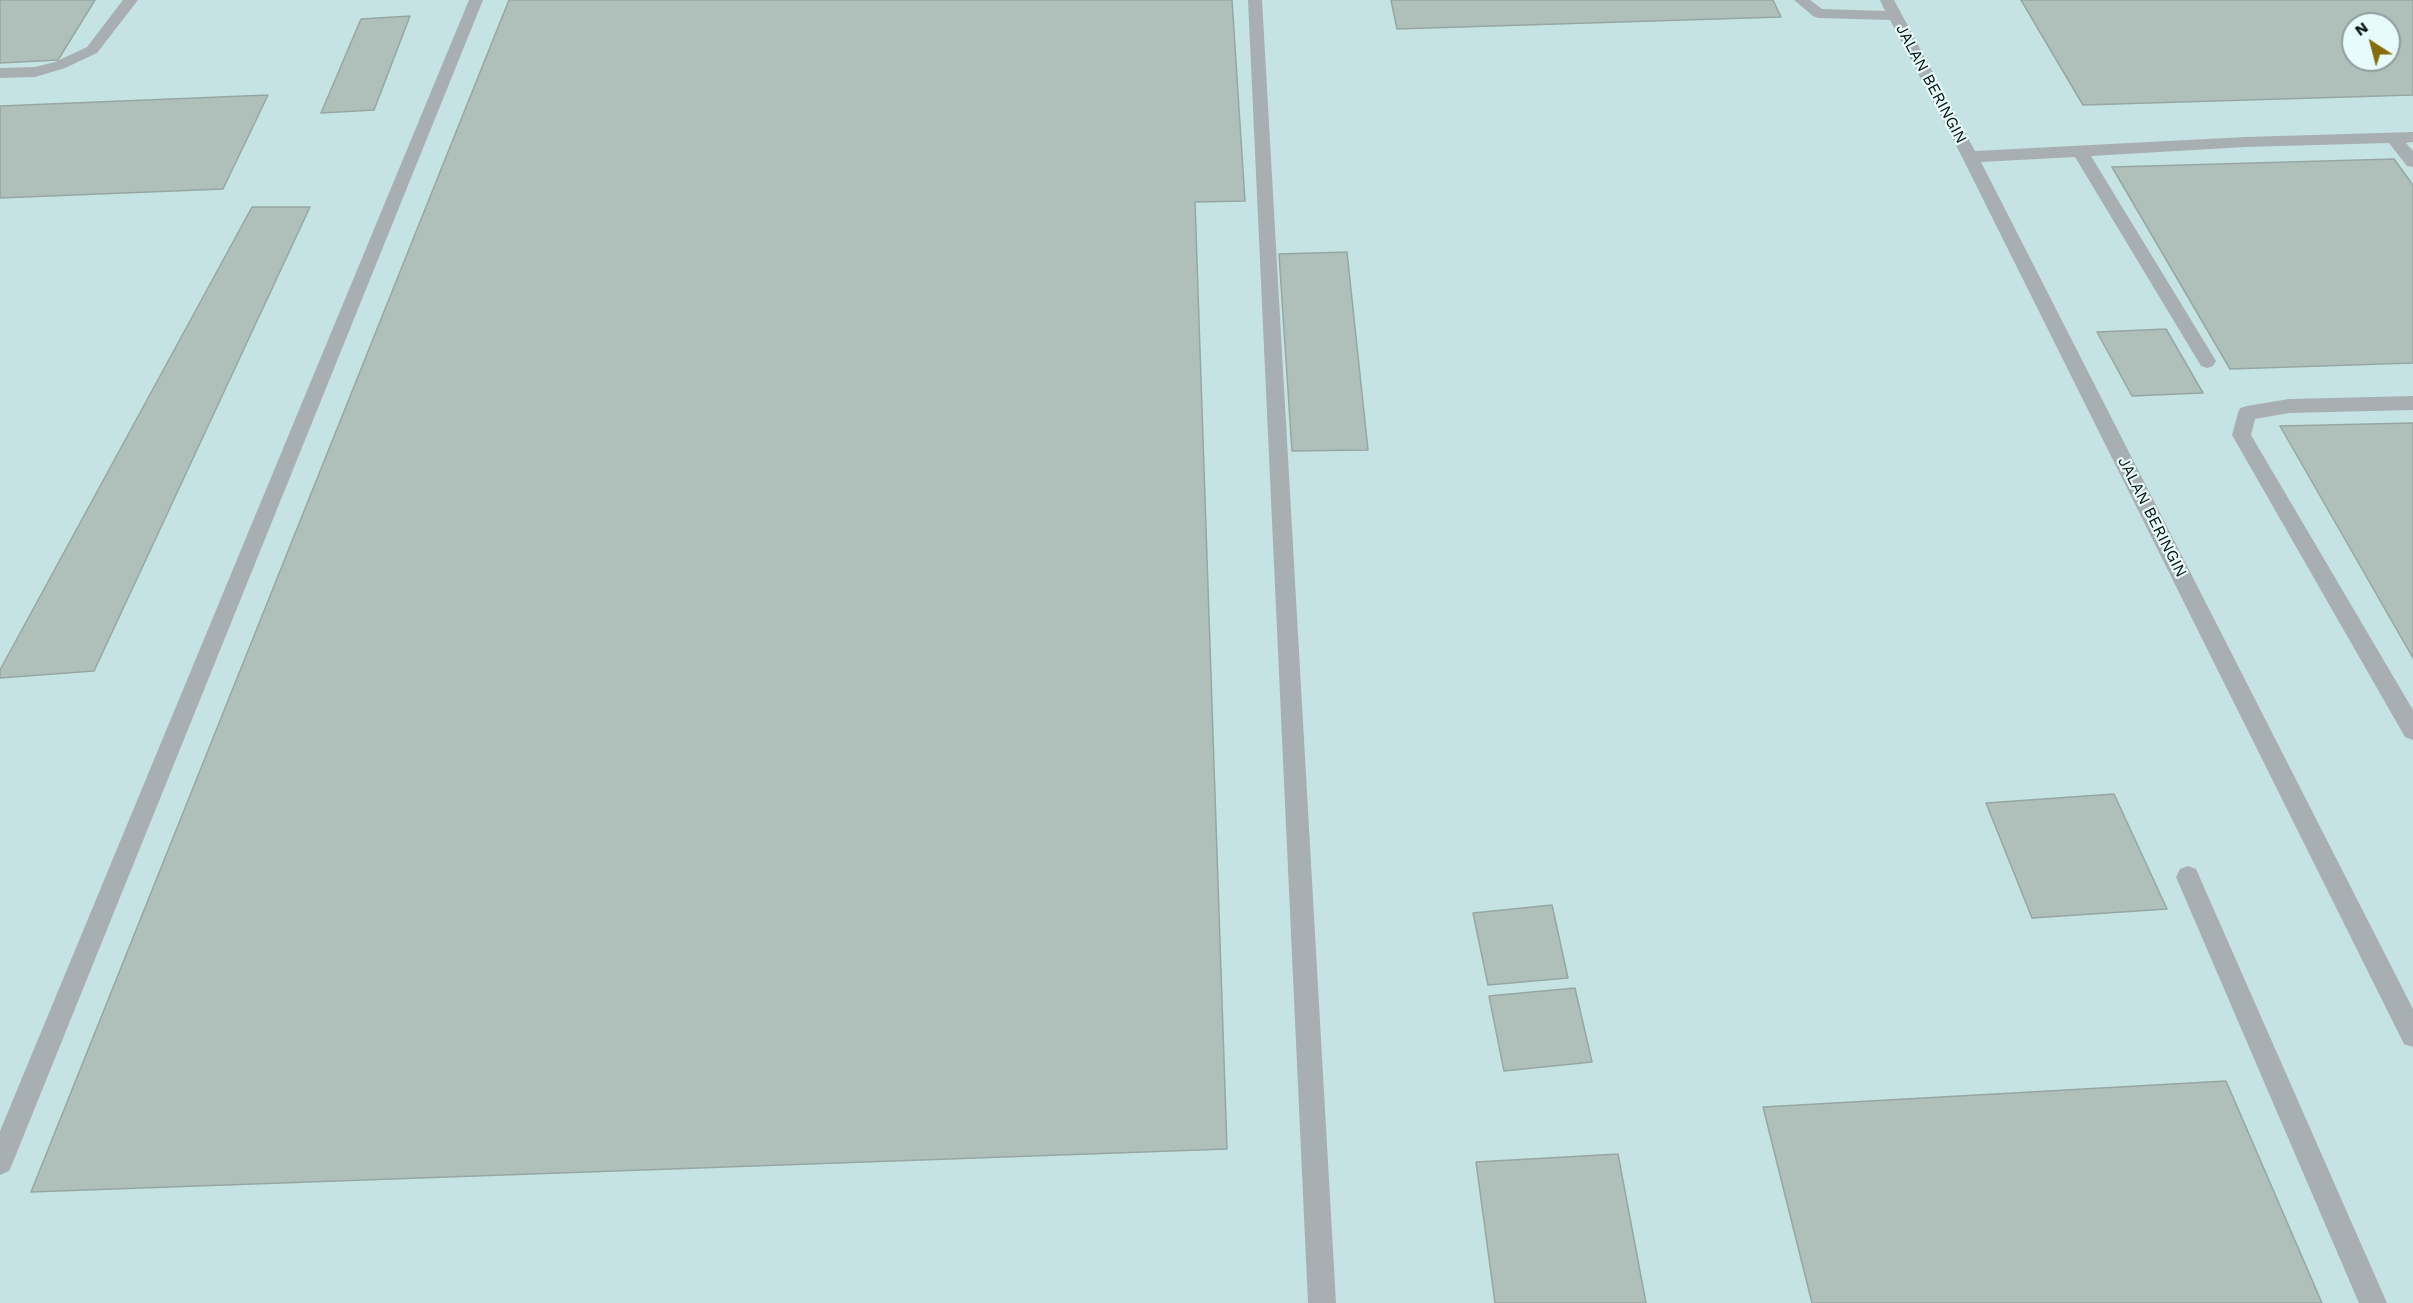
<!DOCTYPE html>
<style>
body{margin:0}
#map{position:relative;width:2413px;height:1303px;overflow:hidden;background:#daedee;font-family:"Work Sans",sans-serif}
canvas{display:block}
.north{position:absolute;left:2341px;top:12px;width:60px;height:60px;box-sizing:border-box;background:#e7fbfb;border:2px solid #8f9d9d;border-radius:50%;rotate:324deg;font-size:16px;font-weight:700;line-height:24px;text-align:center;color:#0a1111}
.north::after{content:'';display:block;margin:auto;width:21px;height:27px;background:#846d0a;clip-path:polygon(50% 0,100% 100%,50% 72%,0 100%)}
</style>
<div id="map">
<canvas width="2413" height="1303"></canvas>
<div class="north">N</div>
</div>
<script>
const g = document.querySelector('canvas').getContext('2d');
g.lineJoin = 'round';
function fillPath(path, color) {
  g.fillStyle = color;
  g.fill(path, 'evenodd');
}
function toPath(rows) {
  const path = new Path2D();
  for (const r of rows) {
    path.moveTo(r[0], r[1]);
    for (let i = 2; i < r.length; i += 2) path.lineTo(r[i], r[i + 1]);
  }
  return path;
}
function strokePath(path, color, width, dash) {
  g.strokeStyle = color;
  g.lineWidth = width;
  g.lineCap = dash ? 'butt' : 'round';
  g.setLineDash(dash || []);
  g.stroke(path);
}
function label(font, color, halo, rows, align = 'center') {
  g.font = font + ' "Work Sans",sans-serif';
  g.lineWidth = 4.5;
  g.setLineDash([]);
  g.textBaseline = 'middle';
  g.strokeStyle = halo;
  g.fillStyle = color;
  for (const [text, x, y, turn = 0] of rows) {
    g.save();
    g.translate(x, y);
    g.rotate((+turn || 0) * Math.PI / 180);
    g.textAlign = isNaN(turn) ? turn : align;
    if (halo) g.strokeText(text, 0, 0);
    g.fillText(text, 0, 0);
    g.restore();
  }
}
fillPath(toPath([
 [0,0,2413,0,2413,1303,0,1303],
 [2353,24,2389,24,2389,60,2353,60]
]), '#c6e3e4');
const building = toPath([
 [0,0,95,0,58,60,0,63,0,0],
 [509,0,1232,0,1245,201,1195,202,1227,1149,31,1192,509,0],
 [1391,0,1773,0,1781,17,1397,29,1391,0],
 [2021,0,2413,0,2413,95,2083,105,2021,0],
 [2353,24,2389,24,2389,60,2353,60,2353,24],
 [410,16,374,110,321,113,361,19,410,16],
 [268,95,223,189,0,198,0,106,268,95],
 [2394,159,2413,185,2413,363,2230,369,2112,167,2394,159],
 [252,207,310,207,94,671,0,678,0,670,252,207],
 [1347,252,1368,450,1292,451,1279,254,1347,252],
 [2166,329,2203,393,2132,396,2097,332,2166,329],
 [2413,423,2413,658,2280,426,2413,423],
 [2114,794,2167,909,2032,918,1986,803,2114,794],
 [1552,905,1568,978,1488,985,1473,913,1552,905],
 [1575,988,1592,1062,1504,1071,1489,996,1575,988],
 [2226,1081,2322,1303,1812,1303,1763,1107,2226,1081],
 [1618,1154,1646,1303,1495,1303,1476,1162,1618,1154]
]);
fillPath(building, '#afc0bb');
strokePath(building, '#96a7a2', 1.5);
fillPath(toPath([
 [123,0,138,0,97,53,65,68,35,77,0,78,0,68,35,67,55,62,87,47,123,0],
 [469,0,483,0,13,1162,9,1171,0,1175,0,1131,469,0],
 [1248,0,1262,0,1336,1303,1308,1303,1248,0],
 [1794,0,1810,0,1822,9,1885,11,1880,0,1894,0,1975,151,2245,137,2413,132,2413,142,2406,143,2413,151,2413,167,2407,166,2389,143,2245,147,2091,156,2216,361,2213,366,2207,368,2201,366,2075,157,1981,162,2413,1009,2413,1047,2404,1044,1962,157,1890,20,1818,18,1813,16,1794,0],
 [2413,396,2413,410,2289,413,2255,419,2251,435,2413,710,2413,740,2405,737,2232,435,2238,413,2240,408,2247,406,2289,399,2413,396],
 [2188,866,2196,869,2387,1303,2359,1303,2176,877,2180,869,2188,866]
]), '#a8afb2');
label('16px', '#0a1111', '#e7fbfb', [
 ["JALAN BERINGIN",1931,84,62],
 ["JALAN BERINGIN",2152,517,63]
]);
</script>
